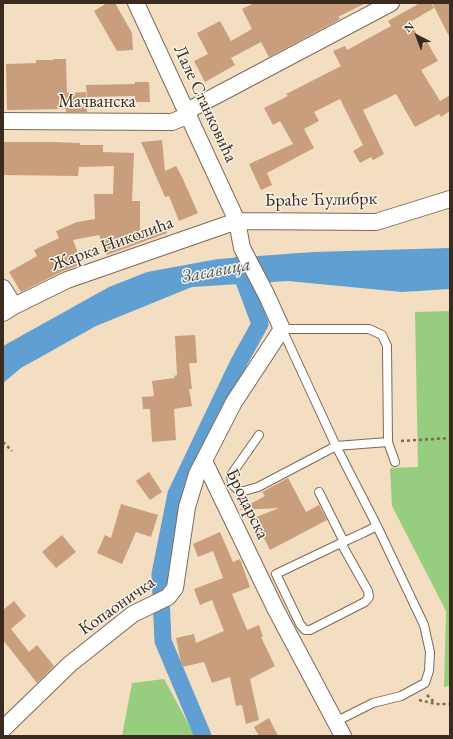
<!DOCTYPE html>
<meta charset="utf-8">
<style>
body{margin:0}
#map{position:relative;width:453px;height:739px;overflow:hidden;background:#f4dec2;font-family:"EB Garamond",serif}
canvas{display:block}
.frame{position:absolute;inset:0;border:4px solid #3b2a1e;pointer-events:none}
.north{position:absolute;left:397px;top:16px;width:40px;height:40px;-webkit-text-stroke:3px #f7f3e8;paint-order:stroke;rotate:318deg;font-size:11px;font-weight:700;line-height:16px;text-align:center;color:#3b2a1e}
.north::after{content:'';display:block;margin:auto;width:14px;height:18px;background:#3b2a1e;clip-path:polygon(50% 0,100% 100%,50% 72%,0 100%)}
</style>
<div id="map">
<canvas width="453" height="739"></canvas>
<div class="frame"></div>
<div class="north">N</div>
</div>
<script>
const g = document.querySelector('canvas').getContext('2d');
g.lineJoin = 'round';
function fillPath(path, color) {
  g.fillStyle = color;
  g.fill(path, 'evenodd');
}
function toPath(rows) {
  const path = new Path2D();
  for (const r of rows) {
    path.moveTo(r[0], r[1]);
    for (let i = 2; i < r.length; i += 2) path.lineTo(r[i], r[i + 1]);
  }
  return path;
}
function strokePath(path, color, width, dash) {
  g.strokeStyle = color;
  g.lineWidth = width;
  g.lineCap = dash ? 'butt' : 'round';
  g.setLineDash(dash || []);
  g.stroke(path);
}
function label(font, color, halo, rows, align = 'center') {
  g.font = font + ' "EB Garamond",serif';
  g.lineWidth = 3;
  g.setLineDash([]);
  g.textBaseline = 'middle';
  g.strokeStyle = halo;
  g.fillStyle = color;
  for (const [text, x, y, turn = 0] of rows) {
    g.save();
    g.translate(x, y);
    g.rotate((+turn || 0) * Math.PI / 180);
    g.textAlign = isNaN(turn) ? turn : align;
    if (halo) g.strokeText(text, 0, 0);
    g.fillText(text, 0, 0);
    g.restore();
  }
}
fillPath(toPath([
 [450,311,450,686,444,687,446,611,392,506,390,468,418,467,415,312],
 [164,679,195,736,122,736,132,683]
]), '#97cd7f');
fillPath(toPath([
 [450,248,450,289,402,292,288,281,192,287,96,326,21,368,3,383,3,346,109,287,147,272,218,259,313,252]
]), '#609fd2');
strokePath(toPath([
 [203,736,163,641,160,574,176,494,239,362,260,324,238,265]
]), '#609fd2', 17);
fillPath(toPath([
 [107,3,115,3,132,33,133,50,117,51,94,11],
 [254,3,366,3,338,17,340,19,331,24,269,57,261,42,231,58,235,65,205,82,194,61,208,54,197,33,220,21,231,41,252,29,242,9],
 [420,3,431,3,434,8,410,22,423,45,427,42,438,61,421,70,440,101,450,95,450,111,441,117,439,114,415,127,396,94,363,110,384,154,373,160,371,157,360,163,353,151,363,145,340,99,314,112,319,121,304,129,314,148,267,173,272,185,261,190,249,164,293,144,280,121,273,125,264,108,288,96,286,94,300,87,341,66,333,51,345,46,347,50,391,26,388,21],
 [432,3,450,3,450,38],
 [54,59,66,59,67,93,86,92,87,112,66,112,66,109,7,110,6,64,36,63,36,60,54,60],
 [135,82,149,82,150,102,135,102,135,96,87,97,86,85,135,84],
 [162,140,165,171,176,166,182,177,198,213,179,221,169,196,165,197,141,142],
 [3,142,55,142,80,143,80,145,103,145,103,152,134,153,132,201,140,201,140,230,164,223,167,233,107,255,99,235,73,240,82,264,63,271,21,292,9,272,37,256,34,250,59,238,56,231,77,222,95,219,94,194,113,194,114,166,79,167,78,176,3,175],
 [195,335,197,363,189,363,192,389,189,389,192,406,174,409,176,440,152,442,150,409,143,409,142,397,154,396,152,381,175,378,174,376,177,375,175,336],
 [149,472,162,492,150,500,136,481],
 [288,478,306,512,319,505,327,520,270,550,254,518,279,508,239,510,265,496,262,492],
 [121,504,158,515,151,537,136,532,122,564,97,553,105,535,111,538],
 [220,532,233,562,240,559,250,587,232,594,247,630,259,625,263,637,261,637,275,666,250,679,259,720,246,724,242,705,236,706,230,677,212,683,204,662,182,667,176,638,194,634,196,643,224,631,212,600,200,605,194,589,223,578,213,551,198,557,193,544],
 [62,535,76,552,56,568,42,552],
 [14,601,26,616,11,629,29,652,37,645,54,666,37,683,3,640,3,610],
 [269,718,278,736,259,736,254,727]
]), '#c89e7d');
const lane = toPath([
 [259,435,231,475,232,484,239,491,244,491,258,487,336,446,282,329,369,329,382,335,387,346,388,442,395,462],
 [319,492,344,542],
 [341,543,368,591,369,597,365,602,310,630,305,630,300,624,276,574,341,543,363,533,377,526],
 [335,722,373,703,401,696,425,683,429,671,430,652,424,625,377,526,336,446,388,442]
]);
const street = toPath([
 [187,111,391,3],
 [3,121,172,122,189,115],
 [3,288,14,306],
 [3,313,14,306,67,280,237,221,376,222,450,199],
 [204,461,276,610,343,736],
 [3,729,70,664,133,614,168,597,175,588,187,507,197,474,234,402,282,329,266,294,242,248,237,221,136,3]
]);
strokePath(lane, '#7c6957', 10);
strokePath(street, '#7c6957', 18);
strokePath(toPath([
 [401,441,450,438],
 [3,442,12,451],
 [427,695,435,703],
 [419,700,436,704,450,704]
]), '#7c6957', 2.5, [3, 3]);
strokePath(lane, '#fff', 8);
strokePath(street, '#fff', 16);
label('18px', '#3b2a1e', '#f7f3e8', [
 ["Мачванска",97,102],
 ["Лале Станковића",205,104,65],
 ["Браће Ћулибрк",321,200,-1],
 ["Жарка Николића",112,244,-20],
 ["Бродарска",247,504,64],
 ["Копаоничка",117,606,-35]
]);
label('italic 19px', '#4a5966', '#f7f3e8', [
 ["Засавица",216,271,-11]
]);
</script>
